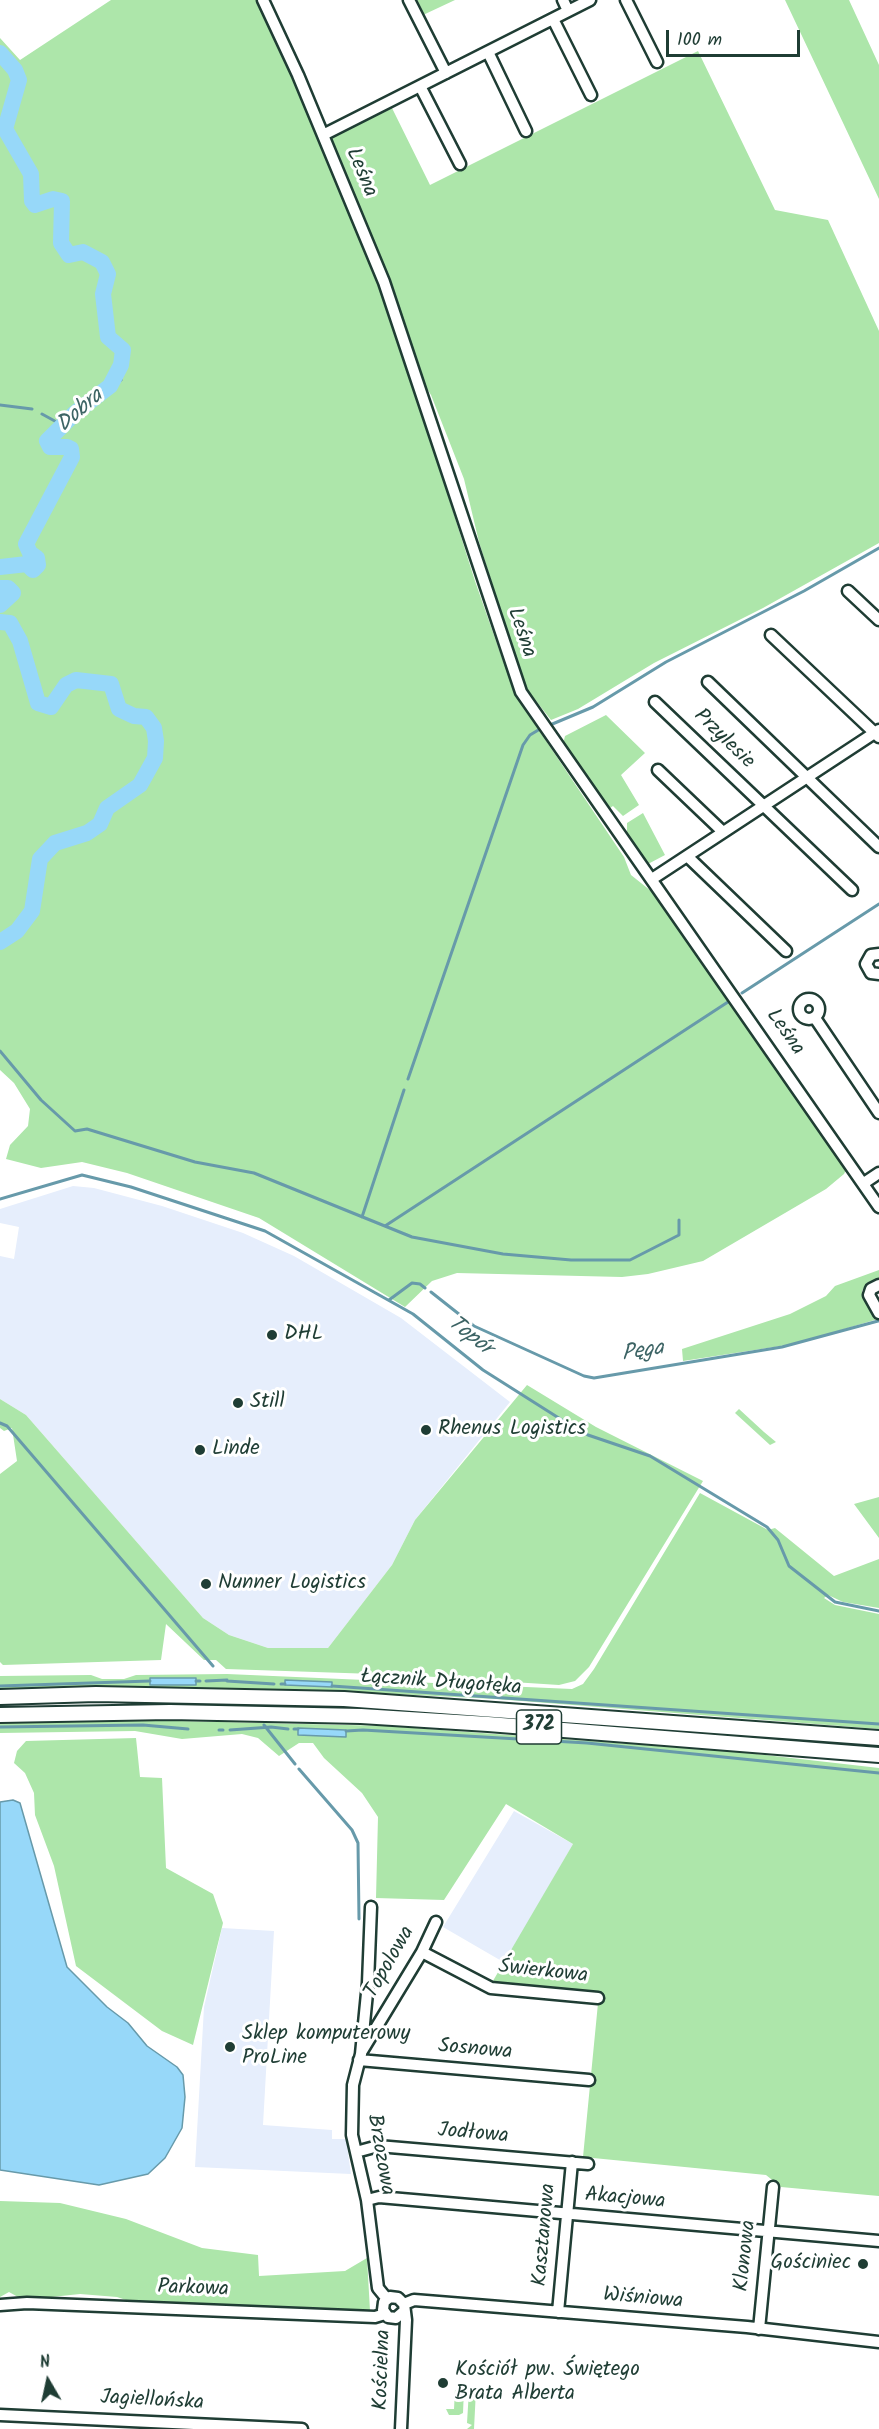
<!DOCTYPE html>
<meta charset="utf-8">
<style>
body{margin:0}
#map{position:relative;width:879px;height:2429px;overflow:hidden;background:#fff;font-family:Kalam,sans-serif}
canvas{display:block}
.north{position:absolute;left:18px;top:2351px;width:60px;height:60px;-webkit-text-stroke:4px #fff;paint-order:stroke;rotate:351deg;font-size:16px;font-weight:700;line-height:24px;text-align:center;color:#1f3d34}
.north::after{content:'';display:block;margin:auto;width:21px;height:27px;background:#1f3d34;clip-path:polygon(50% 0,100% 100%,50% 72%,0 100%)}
.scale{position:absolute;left:666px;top:30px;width:134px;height:27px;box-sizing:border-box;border:3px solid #1f3d34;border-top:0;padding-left:8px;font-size:18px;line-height:21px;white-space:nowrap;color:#1f3d34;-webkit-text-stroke:4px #fff;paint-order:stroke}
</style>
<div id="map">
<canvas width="879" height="2429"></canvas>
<div class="north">N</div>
<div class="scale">100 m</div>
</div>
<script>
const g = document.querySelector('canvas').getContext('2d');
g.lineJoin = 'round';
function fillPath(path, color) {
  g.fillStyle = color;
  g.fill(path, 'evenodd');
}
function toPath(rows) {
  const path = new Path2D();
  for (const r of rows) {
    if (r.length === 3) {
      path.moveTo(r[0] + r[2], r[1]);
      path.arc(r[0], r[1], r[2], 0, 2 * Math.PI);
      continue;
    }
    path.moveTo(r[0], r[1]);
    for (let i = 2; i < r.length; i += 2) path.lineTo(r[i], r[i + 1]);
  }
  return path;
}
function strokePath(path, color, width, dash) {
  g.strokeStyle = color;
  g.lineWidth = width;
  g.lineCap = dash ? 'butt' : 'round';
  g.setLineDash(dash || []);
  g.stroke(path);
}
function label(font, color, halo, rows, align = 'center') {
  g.font = font + ' Kalam,sans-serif';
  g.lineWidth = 6;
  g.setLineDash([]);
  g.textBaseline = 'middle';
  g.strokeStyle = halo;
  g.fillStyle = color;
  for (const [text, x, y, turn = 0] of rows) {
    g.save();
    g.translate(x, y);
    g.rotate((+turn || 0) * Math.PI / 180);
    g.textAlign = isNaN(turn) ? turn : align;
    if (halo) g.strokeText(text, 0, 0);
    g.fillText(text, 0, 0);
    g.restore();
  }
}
fillPath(toPath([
 [73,1186,94,1188,162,1206,243,1233,294,1256,401,1318,510,1402,415,1520,392,1565,328,1648,268,1648,229,1635,203,1618,26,1415,0,1399,0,1256,14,1259,19,1227,0,1223,0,1209],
 [514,1811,573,1844,505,1963,443,1927],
 [222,1928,274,1931,263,2125,332,2130,332,2139,346,2139,351,2174,195,2167,204,2007]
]), '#e6eefc');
fillPath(toPath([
 [111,0,259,0,385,296,475,581,503,661,524,708,624,857,631,875,656,895,848,1166,844,1174,826,1189,703,1261,648,1274,622,1277,457,1273,432,1281,405,1307,259,1218,127,1173,82,1162,41,1168,6,1159,10,1145,28,1126,30,1109,14,1083,0,1070,0,38,20,60],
 [416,0,455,0,423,15],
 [785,0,849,0,879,65,879,199],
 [698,51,775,210,828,220,879,331,879,543,763,608,654,663,578,709,551,720,525,687,479,542,464,479,431,395,420,378,329,139,330,135,391,106,430,185],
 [606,715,645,753,621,775,639,805,623,816,613,806,610,808,563,744,565,736],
 [643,813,665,855,648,864,627,833,627,823],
 [879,1270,879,1278,867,1283,862,1291,863,1297,878,1319,794,1344,683,1361,682,1349,790,1314,826,1296,835,1286],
 [527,1385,596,1427,703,1481,589,1667,575,1681,559,1685,404,1675,226,1669,216,1660,204,1660,166,1624,161,1660,3,1665,0,1662,0,1474,17,1461,12,1428,4,1431,0,1428,0,1399,26,1415,203,1618,229,1635,268,1648,328,1648,392,1565,415,1520],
 [739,1409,764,1432,776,1442,770,1445,735,1413],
 [700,1493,768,1530,775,1528,834,1576,879,1559,879,1608,843,1602,828,1595,824,1598,835,1605,879,1614,879,1729,496,1699,315,1690,168,1687,0,1690,0,1676,91,1675,102,1679,124,1679,136,1675,227,1674,572,1689,583,1684,594,1669],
 [879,1497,879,1538,854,1504],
 [137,1720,387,1726,739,1752,879,1768,879,2196,781,2187,766,2175,583,2157,599,1993,490,1986,573,1844,506,1804,444,1900,376,1898,378,1817,362,1793,324,1758,313,1743,299,1743,279,1756,258,1738,242,1734,182,1739,135,1731,0,1733,0,1723],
 [136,1738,140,1777,162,1778,166,1868,213,1894,223,1923,193,2045,162,2031,76,1966,54,1866,35,1815,34,1793,25,1773,14,1763,17,1751,26,1741],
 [0,2201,60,2203,126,2219,202,2248,258,2255,259,2276,345,2271,367,2258,370,2311,354,2314,135,2303,117,2297,80,2294,42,2298,18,2297,9,2292,0,2297],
 [464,2389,463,2413,459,2415,449,2415,446,2409,454,2409,455,2390],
 [469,2390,476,2390,474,2429,467,2429,472,2425,467,2423]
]), '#ade6aa');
const water = toPath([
 [150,1678,196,1678,196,1685,150,1685,150,1678],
 [285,1680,332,1682,332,1687,285,1685,285,1680],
 [298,1728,346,1730,346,1737,298,1735,298,1728],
 [13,1800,20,1803,67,1967,107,2007,128,2023,147,2046,177,2067,183,2075,185,2097,182,2128,165,2158,148,2174,99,2185,0,2170,0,1802,13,1800]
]);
fillPath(water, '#97d8f9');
strokePath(water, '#679aaa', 1.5);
strokePath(toPath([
 [116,376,121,380],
 [0,405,32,409],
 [42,414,62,425],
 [550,725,593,707,666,662,804,591,879,548],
 [742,993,879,904],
 [0,1051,41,1100,75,1131,87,1129,195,1162,254,1173,412,1237,503,1254,571,1260,630,1260,679,1235,679,1220],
 [408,1079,523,745,530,735,540,729],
 [0,1199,82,1175,131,1187,265,1231,413,1314,483,1370,573,1427,588,1435,650,1456,767,1527,778,1540,789,1566,835,1602,879,1611],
 [362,1217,404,1090],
 [385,1226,731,1000],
 [431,1292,474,1326,584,1376,594,1378,782,1347,878,1321],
 [389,1300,412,1283,420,1284,425,1288],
 [0,1423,7,1426,213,1666],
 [196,1681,200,1681],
 [206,1681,227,1680],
 [227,1681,274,1684],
 [281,1684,285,1684],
 [0,1686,150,1681],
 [332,1686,879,1724],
 [264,1725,295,1764],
 [0,1727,143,1725,188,1729],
 [294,1729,298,1729],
 [219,1730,223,1730],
 [230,1730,271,1727,288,1729],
 [346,1731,363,1730,587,1743,879,1773],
 [299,1769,352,1830,358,1843,359,1919]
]), '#679aaa', 3);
strokePath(toPath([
 [0,53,15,70,19,80,5,129,31,174,32,201,35,205,53,199,62,201,61,243,69,255,83,252,102,262,108,274,103,294,108,337,123,350,121,365,110,386,75,413,47,441,50,447,67,447,71,449,72,457,26,544,30,553,37,558,38,565,33,570,27,564,0,567],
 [0,588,8,588,13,593,0,605],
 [0,622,10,623,20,641,38,703,51,707,66,685,76,680,111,684,119,709,134,716,146,717,154,728,156,741,155,758,140,785,107,808,100,824,87,833,55,843,40,859,32,911,17,931,0,942]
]), '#97d8f9', 16);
const minor = toPath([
 [263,0,298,75,384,282,521,692,879,1207],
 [409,0,446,73],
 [563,0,568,11],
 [626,0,657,62],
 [553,19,591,95],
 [488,52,526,131],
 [420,86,460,164],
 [323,135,590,0],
 [848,591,879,620],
 [771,635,879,737],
 [708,682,879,847],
 [655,702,852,890],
 [658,770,723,832],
 [687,856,786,951],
 [652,879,879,730],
 [879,954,871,955,866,964,871,973,879,974],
 [809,1009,10],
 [815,1018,879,1113],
 [864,1183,879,1173],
 [879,1285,871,1289,869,1295,879,1313],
 [371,1907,368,1983,361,2054,353,2085,352,2135,367,2200,378,2288,387,2299],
 [422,1952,491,1988,598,1998],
 [362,2051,422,1952,436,1922],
 [359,2060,589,2080],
 [356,2152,378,2146,588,2164],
 [367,2200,379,2197,879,2241],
 [404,2304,414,2300,747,2327,879,2342],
 [0,2305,27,2303,375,2317,385,2314],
 [558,2312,572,2162],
 [759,2329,773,2187],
 [0,2415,302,2429],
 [401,2429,406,2320,404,2304,398,2298,390,2297,384,2302,383,2310,388,2317,396,2318,403,2312]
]);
const major = toPath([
 [0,1697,96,1694,344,1699,879,1738],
 [0,1715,170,1712,361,1716,488,1724,879,1755]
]);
strokePath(minor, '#1f3d34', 15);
strokePath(major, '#1f3d34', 18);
strokePath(minor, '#fff', 10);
strokePath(major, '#fff', 14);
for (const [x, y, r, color] of [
 [272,1335,6,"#1f3d34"],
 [238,1403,6,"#1f3d34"],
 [426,1430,6,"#1f3d34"],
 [200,1450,6,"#1f3d34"],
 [206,1584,6,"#1f3d34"],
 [230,2047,6,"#1f3d34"],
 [863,2264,6,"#1f3d34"],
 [443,2383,6,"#1f3d34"]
]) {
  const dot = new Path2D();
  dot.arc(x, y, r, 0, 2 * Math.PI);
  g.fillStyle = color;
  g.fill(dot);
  strokePath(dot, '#fff', 2);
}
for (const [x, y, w] of [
 [539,1727,45]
]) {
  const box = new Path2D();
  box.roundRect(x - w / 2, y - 17, w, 34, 4.5);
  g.fillStyle = '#fff';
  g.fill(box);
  strokePath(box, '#1f3d34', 1.5);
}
label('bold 20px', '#1f3d34', null, [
 ["372",539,1727]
]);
label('21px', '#1f3d34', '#fff', [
 ["Leśna",360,173,67],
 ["Leśna",520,633,71],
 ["Przylesie",723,740,44],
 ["Leśna",784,1033,55],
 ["Łącznik Długołęka",441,1684,4],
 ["Topolowa",391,1963,-60],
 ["Świerkowa",543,1973,6],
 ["Sosnowa",475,2051,5],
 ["Jodłowa",473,2135,5],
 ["Brzozowa",379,2155,80],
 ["Akacjowa",625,2200,5],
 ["Kasztanowa",546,2235,-85],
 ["Klonowa",747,2256,-84],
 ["Parkowa",193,2290,2],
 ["Wiśniowa",643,2300,5],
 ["Kościelna",384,2370,-88],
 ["Jagiellońska",152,2402,3]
]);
label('21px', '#1f3d34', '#fff', [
 ["DHL",284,1335],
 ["Still",250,1403],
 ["Rhenus Logistics",438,1430],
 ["Linde",212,1450],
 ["Nunner Logistics",218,1584],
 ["Sklep komputerowy",242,2035],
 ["ProLine",242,2059],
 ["Gościniec",851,2264,"right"],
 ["Kościół pw. Świętego",455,2371],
 ["Brata Alberta",455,2395]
], 'left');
label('italic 22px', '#3d6465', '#fff', [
 ["Dobra",81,412,-41],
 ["Topór",469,1337,38],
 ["Pęga",643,1353,-9]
]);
</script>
